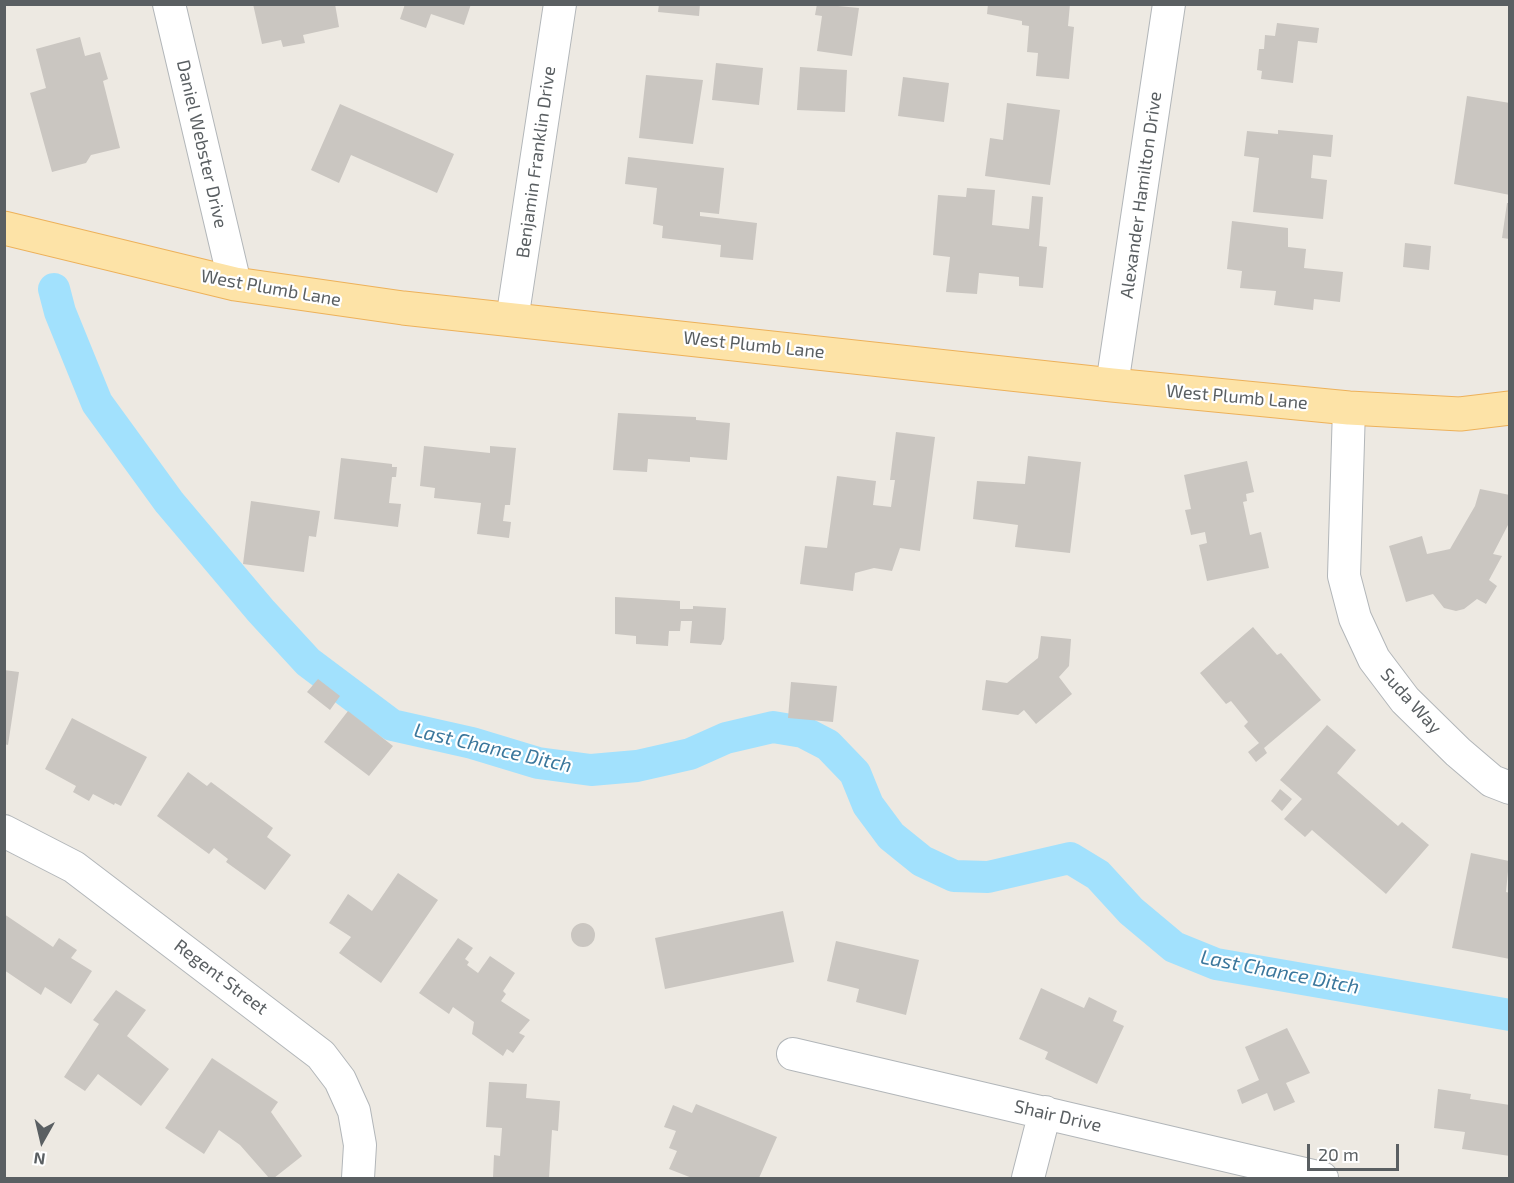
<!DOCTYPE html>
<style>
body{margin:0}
#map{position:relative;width:1514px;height:1183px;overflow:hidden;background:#ede9e2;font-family:"Exo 2",sans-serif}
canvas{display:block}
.frame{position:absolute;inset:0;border:6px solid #5a5f62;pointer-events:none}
.north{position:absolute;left:12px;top:1111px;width:60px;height:60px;-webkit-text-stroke:4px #fff;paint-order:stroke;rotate:188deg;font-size:16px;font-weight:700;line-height:24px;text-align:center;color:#5a5f62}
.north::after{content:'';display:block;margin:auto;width:21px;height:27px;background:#5a5f62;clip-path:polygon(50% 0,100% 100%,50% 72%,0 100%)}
.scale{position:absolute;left:1307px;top:1144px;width:92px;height:27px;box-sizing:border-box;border:3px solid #5a5f62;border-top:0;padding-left:8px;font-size:18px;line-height:21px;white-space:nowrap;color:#5a5f62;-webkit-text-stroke:4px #fff;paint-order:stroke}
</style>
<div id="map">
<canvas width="1514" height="1183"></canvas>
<div class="frame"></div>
<div class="north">N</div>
<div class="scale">20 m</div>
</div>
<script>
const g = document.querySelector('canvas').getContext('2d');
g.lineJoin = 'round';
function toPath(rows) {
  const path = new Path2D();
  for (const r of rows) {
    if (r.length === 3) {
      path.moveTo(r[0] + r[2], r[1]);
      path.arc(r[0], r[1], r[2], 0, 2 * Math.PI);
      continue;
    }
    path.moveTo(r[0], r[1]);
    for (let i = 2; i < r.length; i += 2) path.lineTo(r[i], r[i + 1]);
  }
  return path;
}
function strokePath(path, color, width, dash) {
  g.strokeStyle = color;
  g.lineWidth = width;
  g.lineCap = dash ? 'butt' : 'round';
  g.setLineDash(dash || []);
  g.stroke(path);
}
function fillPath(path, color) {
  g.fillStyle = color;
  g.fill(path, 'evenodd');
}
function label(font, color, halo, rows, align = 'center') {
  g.font = font + ' "Exo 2",sans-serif';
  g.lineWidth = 4.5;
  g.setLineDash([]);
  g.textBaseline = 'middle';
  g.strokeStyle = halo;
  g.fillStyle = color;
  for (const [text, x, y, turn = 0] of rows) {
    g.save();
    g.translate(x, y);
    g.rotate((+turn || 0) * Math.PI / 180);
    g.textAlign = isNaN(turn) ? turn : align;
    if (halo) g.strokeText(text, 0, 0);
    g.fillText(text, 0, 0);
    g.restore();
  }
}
strokePath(toPath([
 [54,289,60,312,97,403,169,502,261,611,308,662,392,725,472,743,538,763,591,770,637,766,690,754,726,738,773,727,803,732,828,745,855,773,868,805,891,836,922,861,954,876,988,877,1070,858,1098,875,1131,911,1174,947,1216,964,1510,1015]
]), '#a2e1fd', 32);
fillPath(toPath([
 [253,4,335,4,339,27,303,35,305,43,283,47,281,40,262,44],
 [405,4,471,4,464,25,431,14,426,28,400,19],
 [659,4,700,4,699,16,658,12],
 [817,4,859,8,852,56,817,51,822,16,815,15],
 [988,4,1070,4,1068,26,1074,27,1069,79,1036,76,1038,53,1027,52,1029,26,1022,25,1022,21,987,14],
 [1277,23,1319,28,1317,43,1298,41,1293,83,1261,79,1262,71,1257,70,1259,49,1264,49,1265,35,1275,36],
 [80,37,85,56,100,52,108,79,103,81,120,148,91,155,86,163,52,172,30,93,46,88,36,49],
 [716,63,763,68,759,105,712,100],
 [800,67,847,70,845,112,797,110],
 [646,75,703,80,693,144,639,138],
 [903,77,949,83,944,122,898,116],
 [1467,96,1510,103,1510,195,1454,184],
 [1007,103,1060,110,1050,185,985,176,990,138,1003,140],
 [340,104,454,154,437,193,351,155,339,183,311,170],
 [1278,130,1333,135,1331,157,1313,155,1311,178,1327,180,1323,219,1253,212,1259,158,1244,156,1247,131,1278,134],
 [628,157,724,168,719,214,700,212,700,216,757,223,753,260,720,257,721,245,662,238,663,226,653,224,657,188,625,184],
 [967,188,995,190,992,225,1029,229,1032,196,1043,197,1039,246,1047,247,1043,288,1019,286,1019,277,979,273,977,294,946,292,950,257,933,255,938,195,966,197],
 [1507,203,1510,203,1510,239,1502,238],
 [1232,221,1288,228,1288,247,1306,249,1304,268,1343,272,1340,302,1314,299,1313,310,1274,305,1276,291,1240,288,1242,271,1227,269],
 [1405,243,1431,246,1429,270,1403,267],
 [618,413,696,417,696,420,730,423,727,460,690,457,690,462,648,459,647,472,613,470],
 [896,432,935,437,920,551,900,548,892,571,874,568,855,573,853,591,800,584,805,546,827,548,837,476,876,481,873,505,891,507,895,480,890,480],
 [424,446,490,453,490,446,516,448,510,505,505,505,503,521,511,522,509,538,477,534,481,503,434,498,435,488,420,486],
 [1028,456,1081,462,1070,553,1015,547,1018,525,973,519,977,481,1025,484],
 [341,458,392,464,392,467,397,467,396,477,392,477,389,503,401,504,398,527,334,519],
 [1247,461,1254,492,1246,494,1247,501,1243,502,1250,535,1261,532,1269,568,1207,581,1199,545,1207,543,1205,532,1191,535,1185,510,1191,509,1184,475],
 [1480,489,1510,495,1508,525,1493,554,1502,556,1489,580,1497,586,1486,604,1477,599,1464,609,1456,611,1444,608,1433,594,1406,602,1389,546,1422,536,1427,554,1450,549,1475,506],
 [251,501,320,511,316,537,309,536,304,572,243,564],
 [615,597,680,601,680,609,693,609,693,606,726,608,724,639,721,645,690,643,692,621,681,621,680,631,669,631,668,646,636,644,636,636,615,634],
 [1253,627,1277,655,1281,653,1321,700,1264,748,1267,753,1256,762,1248,752,1259,743,1244,726,1248,722,1231,701,1226,704,1200,673],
 [1041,636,1071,639,1069,666,1059,677,1072,694,1036,724,1024,710,1018,715,982,710,986,680,1007,683,1038,658],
 [4,670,19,672,8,745,4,744],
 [318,679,340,696,330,710,307,692],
 [791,682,837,686,833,722,788,718],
 [348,711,393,746,369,776,324,742],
 [72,718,147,757,121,806,115,803,114,805,93,794,89,801,73,792,76,786,45,769],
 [1327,725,1356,750,1337,773,1398,826,1402,822,1429,845,1386,894,1312,830,1305,837,1284,819,1302,799,1280,780],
 [188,772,207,786,211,782,273,828,267,837,291,855,265,890,226,862,228,859,214,848,209,854,157,816],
 [1280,789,1292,799,1282,811,1271,801],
 [1471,853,1509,861,1506,892,1510,893,1510,959,1452,948],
 [398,873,438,900,381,983,339,953,351,937,329,923,348,894,372,911],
 [783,911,794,962,665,989,655,938],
 [4,914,53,947,59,938,77,950,71,958,92,971,71,1004,45,987,41,995,4,970],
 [583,935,12],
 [458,938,473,948,465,959,469,962,467,965,478,973,490,956,515,973,503,991,506,994,501,1001,530,1020,519,1033,525,1036,513,1053,507,1049,503,1056,472,1034,474,1022,453,1007,449,1014,419,993],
 [836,941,919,960,906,1015,856,1002,859,989,827,981],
 [1041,988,1084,1008,1089,997,1117,1011,1113,1021,1124,1026,1097,1084,1045,1059,1048,1052,1019,1039],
 [116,990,146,1010,127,1036,169,1069,141,1106,98,1074,85,1091,64,1077,99,1024,93,1020],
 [1287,1028,1310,1073,1286,1083,1295,1102,1274,1111,1267,1093,1242,1104,1237,1090,1259,1080,1245,1047],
 [212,1058,278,1102,271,1112,302,1156,274,1178,269,1178,240,1145,219,1130,204,1154,165,1128],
 [489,1082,527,1084,526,1098,560,1101,558,1131,552,1130,549,1178,493,1178,494,1155,500,1156,502,1128,486,1127],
 [1438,1089,1471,1094,1470,1099,1510,1105,1510,1156,1462,1149,1465,1132,1434,1128],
 [696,1104,777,1137,759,1178,692,1178,669,1169,677,1151,669,1148,676,1131,664,1127,673,1105,692,1113]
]), '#cac6c1');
const minor = toPath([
 [169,4,235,284],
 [512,320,560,4],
 [1112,385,1169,4],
 [1349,408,1344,576,1355,618,1374,659,1405,700,1458,752,1492,781,1510,788],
 [4,831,74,867,321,1055,340,1080,354,1111,360,1145,358,1178],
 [793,1054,1322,1178],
 [1028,1178,1045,1112]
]);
const major = toPath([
 [4,228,235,284,403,308,1112,385,1349,408,1460,414,1510,408]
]);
strokePath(minor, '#b2b6b9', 34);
strokePath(major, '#edb15a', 35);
strokePath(minor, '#fff', 32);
strokePath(major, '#fde3a7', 33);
label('18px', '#5a5f62', '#fff', [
 ["Daniel Webster Drive",202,144,77],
 ["Benjamin Franklin Drive",536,162,-82],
 ["Alexander Hamilton Drive",1141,195,-82],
 ["West Plumb Lane",271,288,10],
 ["West Plumb Lane",754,345,6],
 ["West Plumb Lane",1237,397,5],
 ["Suda Way",1411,701,48],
 ["Regent Street",221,977,37],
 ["Shair Drive",1058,1116,13]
]);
label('italic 20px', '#3b779c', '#fff', [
 ["Last Chance Ditch",493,748,13],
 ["Last Chance Ditch",1280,972,11]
]);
</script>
